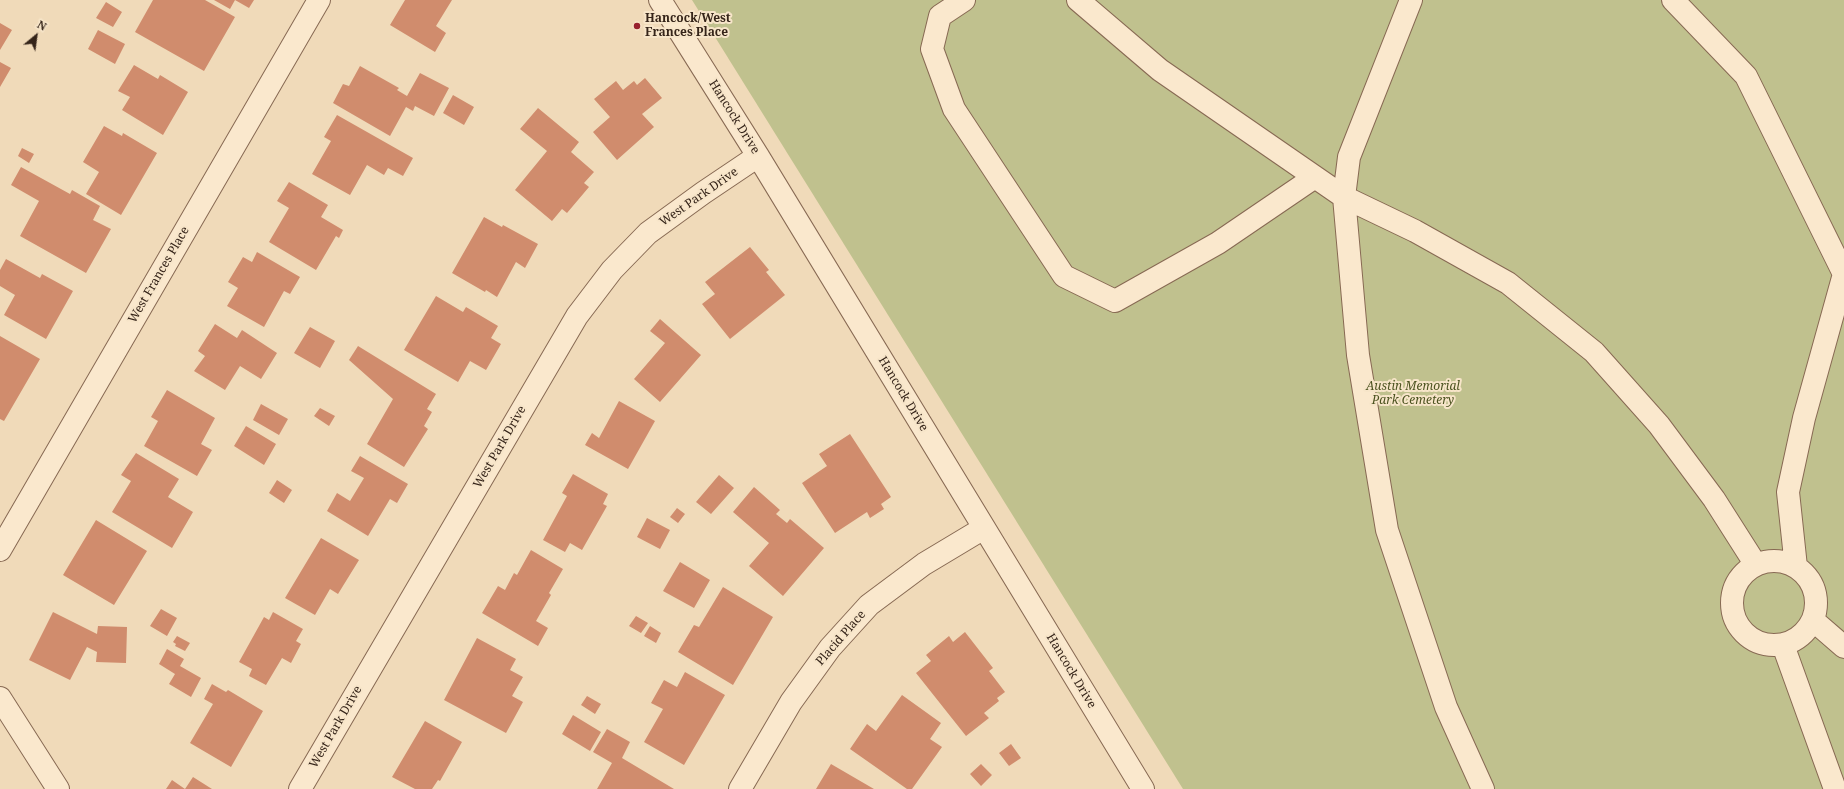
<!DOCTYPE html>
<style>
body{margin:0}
#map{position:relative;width:1844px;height:789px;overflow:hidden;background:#f0dab9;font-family:"Noto Serif",serif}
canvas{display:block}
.north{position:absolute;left:16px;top:16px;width:40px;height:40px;-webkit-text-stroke:3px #f7e5c9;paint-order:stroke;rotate:29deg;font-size:11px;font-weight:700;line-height:16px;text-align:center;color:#352419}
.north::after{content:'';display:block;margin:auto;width:14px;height:18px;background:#352419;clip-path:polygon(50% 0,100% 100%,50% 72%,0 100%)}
</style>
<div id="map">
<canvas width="1844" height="789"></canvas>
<div class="north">N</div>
</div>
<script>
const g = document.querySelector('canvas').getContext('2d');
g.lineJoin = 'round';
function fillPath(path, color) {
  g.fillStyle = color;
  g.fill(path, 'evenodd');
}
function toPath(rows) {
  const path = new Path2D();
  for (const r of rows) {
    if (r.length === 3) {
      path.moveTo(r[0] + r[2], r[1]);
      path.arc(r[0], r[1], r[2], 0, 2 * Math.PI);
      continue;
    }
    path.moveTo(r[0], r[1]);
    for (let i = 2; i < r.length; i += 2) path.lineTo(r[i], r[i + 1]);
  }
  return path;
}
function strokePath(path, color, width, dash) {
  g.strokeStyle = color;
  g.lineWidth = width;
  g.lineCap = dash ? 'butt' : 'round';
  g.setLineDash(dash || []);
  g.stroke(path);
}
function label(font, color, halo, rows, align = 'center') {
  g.font = font + ' "Noto Serif",serif';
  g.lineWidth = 4;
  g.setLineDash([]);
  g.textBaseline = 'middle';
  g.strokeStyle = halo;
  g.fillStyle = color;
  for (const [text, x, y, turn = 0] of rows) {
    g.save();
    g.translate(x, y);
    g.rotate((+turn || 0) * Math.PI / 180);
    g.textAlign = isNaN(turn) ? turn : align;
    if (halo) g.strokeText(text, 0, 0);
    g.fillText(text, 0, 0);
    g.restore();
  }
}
fillPath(toPath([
 [692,0,1844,0,1844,789,1183,789]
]), '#c0c18e');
fillPath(toPath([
 [153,0,205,0,235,17,204,71,135,32],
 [214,0,235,0,230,9],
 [235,0,254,0,249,8],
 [405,0,452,0,436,26,446,33,435,52,390,25],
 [106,2,122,12,113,27,96,18],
 [0,23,12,30,0,50],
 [98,30,125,44,115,64,88,49],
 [0,62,11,68,0,87],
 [134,65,158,79,160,75,188,92,163,135,122,110,130,97,118,91],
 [360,66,399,88,397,90,407,96,420,73,449,88,434,116,415,106,413,111,406,107,390,136,333,103,343,84,349,86],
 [645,78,662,98,642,114,654,127,617,160,593,132,610,117,594,99,616,81,623,90,634,81,637,85],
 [453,95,474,107,464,125,443,113],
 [538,108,579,142,571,152,594,172,584,183,589,187,567,213,562,209,552,221,515,190,547,151,520,129],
 [337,115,413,158,403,176,388,168,384,175,367,165,350,195,312,174,331,141,324,137],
 [104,126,122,136,123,133,157,153,121,215,86,194,99,172,83,162],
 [22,148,34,154,29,163,18,156],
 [21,167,70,194,72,190,100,206,93,220,111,229,86,273,20,236,39,201,11,185],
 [289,182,328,205,321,217,343,230,339,238,336,236,316,270,269,242,289,208,277,201],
 [484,217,502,227,503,225,538,244,525,268,516,262,497,297,486,290,485,292,452,273],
 [750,247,769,270,766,272,785,295,730,339,702,304,715,294,705,282],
 [257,252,300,277,290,294,284,291,264,327,227,306,238,288,228,282,243,257,252,262],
 [6,259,40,278,42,274,73,291,46,339,4,315,15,295,0,286,0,270],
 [436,296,463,312,466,307,498,326,491,338,501,344,486,370,470,361,458,382,404,350],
 [660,319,701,355,660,402,634,379,665,343,650,331],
 [215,324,237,338,242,330,277,353,261,379,240,366,225,390,194,371,205,356,198,351],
 [310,327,335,341,320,368,294,353],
 [0,336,40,359,4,421,0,419],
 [358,346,436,394,427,409,432,412,424,426,428,429,404,467,367,444,393,399,349,360],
 [167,390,215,418,201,444,212,450,197,476,144,446,158,421,151,417],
 [619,401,655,421,628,469,585,445,592,433,599,438],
 [261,404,288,419,279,435,253,420],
 [320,408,335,416,329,426,314,416],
 [246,426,276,444,264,465,234,446],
 [850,434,891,497,881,504,884,509,870,518,867,512,835,533,802,483,827,466,819,454],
 [136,453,179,479,168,497,193,512,172,548,112,512,131,481,121,475],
 [360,456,408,484,397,503,390,499,368,536,327,511,337,493,350,501,364,478,351,471],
 [573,474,608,494,603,504,607,506,582,550,570,543,565,552,543,540,567,496,562,493],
 [719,475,734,488,711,514,696,502],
 [277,480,292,490,284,503,269,493],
 [754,487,780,510,776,514,787,523,790,519,824,548,783,596,749,566,769,543,733,512],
 [677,508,685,514,678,523,670,517],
 [647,518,670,530,660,549,637,537],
 [96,520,147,551,114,605,63,575],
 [321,538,359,560,338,594,330,589,315,615,285,598],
 [531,550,563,569,549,593,551,595,536,621,548,628,538,646,482,613,498,586,505,590,514,573,517,575],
 [680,562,710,580,694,608,663,591],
 [723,587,773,617,733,685,678,652,694,625,699,627],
 [161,609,177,618,167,636,150,626],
 [53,612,97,634,98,626,127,627,126,663,96,662,97,652,87,647,70,680,29,660],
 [273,612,303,629,296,641,301,644,291,663,282,658,266,685,249,676,252,669,239,662,264,617,269,620],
 [636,616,648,623,641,633,629,626],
 [650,626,661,633,656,643,644,636],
 [965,632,993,668,989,671,1005,692,997,698,999,701,984,713,989,718,966,736,916,673,931,661,926,655,949,636,953,642],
 [177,636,190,643,185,651,175,646,176,644,173,642],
 [477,638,516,659,510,670,523,677,512,696,523,702,506,733,444,700],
 [167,649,184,659,180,666,201,678,191,697,169,684,175,674,159,664],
 [685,672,725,695,684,765,644,742,663,709,651,703,664,680,677,687],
 [212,684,226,692,228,690,263,711,231,767,190,743,213,704,204,699],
 [902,695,941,723,930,739,942,747,912,789,907,789,850,749,867,724,876,731],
 [587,696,601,704,595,714,581,705],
 [573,715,601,732,590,751,562,734],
 [425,721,462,742,440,781,438,780,432,789,415,789,392,777],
 [607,729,630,742,622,758,674,789,597,789,612,763,593,752],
 [1011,744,1021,758,1009,766,999,753],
 [831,764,874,789,816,789],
 [981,764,992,775,981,786,970,774],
 [193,777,212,789,166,789,172,780,185,789]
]), '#d08c6d');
const minor = toPath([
 [660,0,758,156,1143,789],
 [964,0,940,16,932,49,954,109,1064,276,1115,301,1218,243,1315,177],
 [1078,0,1160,70,1344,197,1358,355,1387,530,1446,707,1483,789],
 [1411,0,1349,157,1344,197,1415,231,1508,283,1594,352,1659,425,1714,499,1756,565],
 [1673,0,1746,76,1844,274,1804,418,1788,492,1796,567],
 [0,550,319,0],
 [1774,603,42],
 [1814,621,1844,647],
 [1783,645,1835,789],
 [0,698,58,789],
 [300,789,577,316,612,270,648,233,703,193,758,156],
 [740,789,791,702,830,648,869,605,924,564,984,528]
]);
strokePath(minor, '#876953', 24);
strokePath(minor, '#fae8cd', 22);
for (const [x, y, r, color] of [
 [637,26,4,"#98212e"]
]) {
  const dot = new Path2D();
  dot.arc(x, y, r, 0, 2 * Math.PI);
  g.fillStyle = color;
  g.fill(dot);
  strokePath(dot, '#f7e5c9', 1.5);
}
label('bold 12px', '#352419', '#f7e5c9', [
 ["Hancock/West",645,19],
 ["Frances Place",645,33]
], 'left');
label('12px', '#352419', '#f7e5c9', [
 ["Hancock Drive",734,117,58],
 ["West Park Drive",699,197,-35],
 ["West Frances Place",159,275,-60],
 ["Hancock Drive",903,394,59],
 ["West Park Drive",500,447,-60],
 ["Placid Place",841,638,-49],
 ["Hancock Drive",1071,671,59],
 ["West Park Drive",336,727,-60]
]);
label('italic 12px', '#4b521f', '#f7e5c9', [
 ["Austin Memorial",1413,387],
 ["Park Cemetery",1413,401]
]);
</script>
